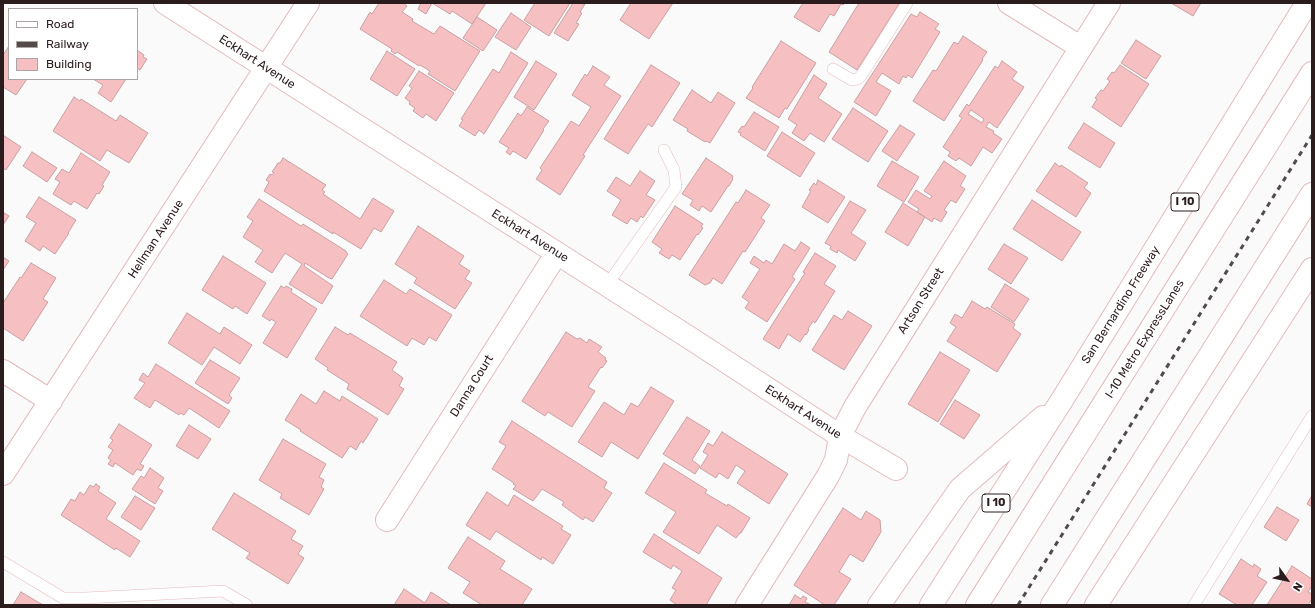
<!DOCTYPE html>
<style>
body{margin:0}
#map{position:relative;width:1315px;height:608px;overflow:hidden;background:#fafafa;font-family:Rubik,sans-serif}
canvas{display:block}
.frame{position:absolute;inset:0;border:4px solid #2b1c1d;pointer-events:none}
.legend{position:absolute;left:8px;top:8px;width:130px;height:72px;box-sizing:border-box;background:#fff;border:1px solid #aaa4a5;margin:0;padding:5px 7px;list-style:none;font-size:12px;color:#2b1c1d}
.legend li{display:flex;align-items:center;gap:8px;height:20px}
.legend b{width:20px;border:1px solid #aaa4a5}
.north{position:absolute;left:1267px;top:560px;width:40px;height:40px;-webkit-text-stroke:3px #fff;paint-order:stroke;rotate:123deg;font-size:11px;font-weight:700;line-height:16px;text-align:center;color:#2b1c1d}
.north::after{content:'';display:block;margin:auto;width:14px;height:18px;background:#2b1c1d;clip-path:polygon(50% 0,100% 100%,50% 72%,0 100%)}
</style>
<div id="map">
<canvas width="1315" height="608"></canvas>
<div class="frame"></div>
<ul class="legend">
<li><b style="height:5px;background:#fff"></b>Road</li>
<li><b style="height:5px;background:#554a4a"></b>Railway</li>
<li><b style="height:11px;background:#f6c0c3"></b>Building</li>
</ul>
<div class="north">N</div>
</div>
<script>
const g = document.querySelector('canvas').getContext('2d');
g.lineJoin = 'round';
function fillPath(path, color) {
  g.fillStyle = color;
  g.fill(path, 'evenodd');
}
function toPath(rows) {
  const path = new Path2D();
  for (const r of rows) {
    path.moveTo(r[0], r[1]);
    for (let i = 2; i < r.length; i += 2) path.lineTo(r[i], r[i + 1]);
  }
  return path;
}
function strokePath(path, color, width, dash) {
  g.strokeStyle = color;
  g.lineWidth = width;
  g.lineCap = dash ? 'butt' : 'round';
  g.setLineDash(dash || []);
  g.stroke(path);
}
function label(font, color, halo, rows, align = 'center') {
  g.font = font + ' Rubik,sans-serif';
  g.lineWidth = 3;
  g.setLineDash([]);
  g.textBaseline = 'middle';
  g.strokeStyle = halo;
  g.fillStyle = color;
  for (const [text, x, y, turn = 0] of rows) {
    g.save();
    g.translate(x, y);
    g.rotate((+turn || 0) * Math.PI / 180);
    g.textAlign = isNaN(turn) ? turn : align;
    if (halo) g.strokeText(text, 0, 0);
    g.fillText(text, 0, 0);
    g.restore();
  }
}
const building = toPath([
 [379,3,403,3,407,6,402,12,413,19,412,21,434,34,440,26,480,51,455,91,428,74,430,71,420,65,419,66,397,52,395,54,391,51,392,49,360,29,370,12,372,14,379,3],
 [421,3,486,3,472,24,452,11,450,14,432,3,426,14,418,9,421,3],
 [535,3,570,3,549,36,524,20,535,3],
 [573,3,585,4,580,12,582,13,576,23,579,24,568,41,554,33,573,3],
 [631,3,673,3,649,39,620,20,631,3],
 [803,3,845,3,843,5,841,4,834,16,830,14,819,32,794,17,803,3],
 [859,3,897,3,899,4,857,70,829,52,859,3],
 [1171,3,1201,3,1193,16,1171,3],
 [920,12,939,24,935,29,940,32,912,78,908,75,906,78,903,76,899,84,882,73,876,82,891,91,876,116,854,102,911,14,917,17,920,12],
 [511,13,531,27,516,50,495,37,511,13],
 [477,17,497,30,483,51,463,38,477,17],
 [963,36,987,52,982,59,983,60,944,121,913,101,933,70,936,71,954,42,958,44,963,36],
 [1136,40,1161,56,1146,79,1121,63,1136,40],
 [781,41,816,63,787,109,785,108,779,118,746,98,753,88,752,87,781,41],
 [9,46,9,79,27,79,16,95,3,87,3,55,9,46],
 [137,50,144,55,143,57,147,59,140,70,137,68,137,50],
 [387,51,415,69,397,96,370,79,387,51],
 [511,52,528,63,484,134,479,130,475,136,459,126,463,120,461,119,493,69,499,73,511,52],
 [536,61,557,74,534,110,514,97,536,61],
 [1002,61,1017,72,1012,79,1024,87,997,128,989,122,986,127,994,131,993,133,1002,139,992,153,983,147,971,166,959,158,956,161,948,156,950,152,943,147,962,118,959,116,967,104,969,106,995,66,998,68,1002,61],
 [971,110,984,119,982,123,968,114,971,110],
 [651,65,680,83,652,127,648,124,628,154,604,139,651,65],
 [1120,65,1149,84,1121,127,1092,107,1097,99,1095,98,1101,90,1103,91,1110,81,1107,79,1112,72,1114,73,1120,65],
 [593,66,610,77,604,85,621,96,583,155,585,156,560,195,536,179,542,170,540,168,571,121,579,126,591,107,572,95,585,74,587,76,593,66],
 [419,71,454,93,436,121,426,114,423,118,413,111,415,108,409,104,410,102,405,98,412,88,409,86,419,71],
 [814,75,827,84,818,98,842,114,824,142,810,133,804,141,792,133,797,125,788,119,814,75],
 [93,79,126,79,111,102,98,93,103,85,93,79],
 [692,90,711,103,718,92,735,103,710,143,706,141,705,142,687,131,688,129,673,120,692,90],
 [74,97,80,101,81,99,116,121,120,115,148,133,129,163,107,150,100,161,53,131,74,97],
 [527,107,549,121,543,129,544,130,526,159,513,151,510,155,506,152,509,148,499,142,518,113,521,116,527,107],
 [853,108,888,131,868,162,832,139,853,108],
 [754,112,779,127,765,151,740,135,741,133,738,132,742,126,744,127,754,112],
 [1084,123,1115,143,1100,168,1068,148,1084,123],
 [900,125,915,134,897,161,882,151,900,125],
 [782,132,815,153,800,177,767,156,782,132],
 [3,135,21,147,6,170,3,168,3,135],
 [32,152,57,168,47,182,23,166,32,152],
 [81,153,110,172,102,185,104,186,99,194,97,193,87,209,74,201,71,205,53,194,60,182,55,179,62,169,69,173,81,153],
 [283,158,326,185,322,190,325,192,323,194,360,219,373,198,394,211,381,232,374,228,361,249,333,232,333,234,264,191,269,182,266,180,270,174,272,175,274,173,272,172,278,163,280,163,283,158],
 [706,158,733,176,732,178,733,179,729,186,728,186,711,212,702,206,699,211,690,205,693,200,682,194,706,158],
 [892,161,919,177,904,202,877,186,892,161],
 [944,161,966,176,960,186,965,189,956,203,951,200,944,210,947,212,941,222,934,218,932,222,917,212,919,209,908,202,916,190,930,199,932,196,924,191,944,161],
 [1055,163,1060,167,1061,165,1088,183,1084,188,1091,193,1076,217,1036,191,1055,163],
 [640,171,655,181,646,195,655,200,643,218,641,216,637,222,631,218,627,224,612,215,621,200,607,191,616,177,630,186,640,171],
 [818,180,845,197,828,223,802,207,811,191,809,190,814,183,816,185,818,180],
 [746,190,770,205,761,218,765,221,745,252,743,251,722,284,713,278,710,283,705,285,689,275,736,202,738,203,746,190],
 [39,197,76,220,68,233,69,233,55,254,43,246,40,251,25,241,36,223,26,217,39,197],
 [259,199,301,226,303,224,346,251,346,252,348,254,332,279,329,278,305,263,304,266,333,286,322,304,289,284,302,264,285,253,272,273,255,262,263,250,243,237,253,221,247,217,259,199],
 [1032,200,1081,232,1062,261,1013,229,1032,200],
 [850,201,866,210,851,233,866,243,855,261,838,250,837,253,830,249,831,246,825,243,850,201],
 [903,203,925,217,908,246,885,232,903,203],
 [675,206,703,224,701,227,703,228,698,235,697,234,680,260,672,255,669,259,659,253,662,249,652,242,675,206],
 [3,212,9,216,3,225,3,212],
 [418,226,464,256,459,264,470,271,465,279,472,283,455,309,414,283,417,278,395,264,418,226],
 [801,242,810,248,792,277,795,279,767,322,745,308,749,302,742,297,760,269,750,263,754,256,764,263,766,260,772,264,784,244,795,251,801,242],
 [1004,244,1028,258,1011,284,988,269,1004,244],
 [815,253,836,266,824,284,835,291,815,323,813,321,808,329,809,330,806,335,805,334,800,342,788,334,779,349,763,339,805,273,803,272,815,253],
 [223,256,266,283,247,314,235,306,233,309,202,290,223,256],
 [3,257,9,261,3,270,3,257],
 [31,263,56,278,43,299,48,302,23,341,3,328,3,303,20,277,21,278,31,263],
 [384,280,406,294,410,289,452,315,436,341,429,337,424,345,412,338,407,346,360,316,384,280],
 [1005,284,1029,299,1014,322,991,307,1005,284],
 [281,286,284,288,286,286,292,289,291,292,317,309,287,358,263,343,276,322,271,319,270,321,262,316,281,286],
 [972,301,985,309,987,307,1015,324,1013,328,1021,334,997,372,947,341,956,327,950,323,955,314,962,318,972,301],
 [848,311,872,326,844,370,812,350,834,315,842,320,848,311],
 [187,313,220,334,224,327,252,345,240,364,214,347,202,365,168,343,187,313],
 [335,327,348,335,350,333,397,362,392,370,403,378,399,386,404,389,388,415,347,389,349,384,327,370,328,368,315,359,335,327],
 [566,332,577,339,580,338,587,343,589,339,602,347,598,352,606,358,605,360,607,361,602,368,601,367,588,387,595,391,572,427,548,412,545,416,522,401,566,332],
 [940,352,970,370,938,422,908,404,940,352],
 [210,360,240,378,229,395,232,398,228,404,195,383,210,360],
 [156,364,230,411,219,428,189,408,184,415,180,413,179,415,155,400,150,408,134,398,145,383,139,380,143,373,148,377,156,364],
 [651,387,674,401,638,459,611,442,602,457,578,442,604,402,624,415,631,403,638,407,651,387],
 [324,391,340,401,342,396,378,419,363,443,361,441,356,450,350,446,342,458,300,431,301,430,285,420,301,394,316,404,324,391],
 [955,400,980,415,964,439,940,424,955,400],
 [687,417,710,431,692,460,700,466,695,474,663,454,687,417],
 [512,421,607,482,604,488,612,493,593,522,585,517,583,520,562,505,564,502,542,489,533,501,513,489,516,486,513,484,514,483,492,469,506,446,499,442,512,421],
 [119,424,152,445,140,464,144,466,141,471,137,469,133,475,115,463,113,467,108,464,111,460,108,458,113,450,108,447,113,440,110,438,119,424],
 [189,425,211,439,198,459,176,446,189,425],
 [722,432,788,474,769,504,737,483,745,471,736,465,728,479,719,473,716,478,700,468,708,455,703,452,708,443,713,446,722,432],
 [283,439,326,464,319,477,324,480,321,487,324,489,309,515,280,498,282,494,259,480,283,439],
 [664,463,707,490,705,493,727,506,728,504,750,518,741,533,740,533,736,538,717,525,699,554,663,532,676,512,645,493,664,463],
 [150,468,164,478,158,488,163,491,155,504,132,489,141,476,144,478,150,468],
 [96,484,100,487,98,491,116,503,106,519,140,541,130,557,116,548,115,550,61,515,71,499,75,501,80,492,84,495,90,485,93,487,96,484],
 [487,492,508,506,514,495,563,526,561,529,571,535,553,564,542,557,541,560,496,531,490,540,466,525,487,492],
 [234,493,296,531,291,539,303,546,298,554,304,558,288,584,246,558,250,553,212,529,234,493],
 [1312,495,1312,507,1307,504,1312,495],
 [135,496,155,508,141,530,121,517,135,496],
 [1277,507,1299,520,1286,541,1264,527,1277,507],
 [843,508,861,520,866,511,880,520,881,532,863,562,850,554,839,572,851,579,834,605,825,605,794,585,843,508],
 [654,534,722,578,706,605,677,605,670,600,676,590,672,588,682,571,673,565,671,569,643,552,654,534],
 [468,537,505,561,500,569,532,589,522,605,482,605,463,593,470,582,448,568,468,537],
 [1241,559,1253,567,1254,564,1261,569,1257,576,1267,582,1252,605,1237,605,1219,594,1241,559],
 [1292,566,1312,579,1312,586,1308,592,1312,594,1312,599,1308,605,1267,605,1292,566],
 [404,589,425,603,431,592,451,605,394,605,404,589],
 [21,592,43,605,13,605,21,592],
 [795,595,801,599,803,596,807,598,805,602,811,605,789,605,795,595]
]);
fillPath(building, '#f6c0c3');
strokePath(building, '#c9a0a2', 1);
const lane = toPath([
 [833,69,852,80,857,79,861,76,907,3],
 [607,285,676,187,674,170,664,150],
 [3,562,63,598,85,598,223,591,247,605],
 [1194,605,1312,416]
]);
const street = toPath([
 [165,3,693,340,840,436,896,469],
 [1009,3,1080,47],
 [3,371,51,401],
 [387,520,557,253],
 [747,605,828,476,836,460,840,436,855,407,1109,3]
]);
const secondary = toPath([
 [3,474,308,3]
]);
const highway = toPath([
 [879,605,960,489,1043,417],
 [931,605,1062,400,1307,3],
 [977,605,1312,73],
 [1052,605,1312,194],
 [1096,605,1312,269]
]);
strokePath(lane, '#e4babc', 12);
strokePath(street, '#e4babc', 24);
strokePath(secondary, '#e4babc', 24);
strokePath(highway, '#e4babc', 24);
strokePath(lane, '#fff', 11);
strokePath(street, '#fff', 22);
strokePath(secondary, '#fff', 22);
strokePath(highway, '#fff', 22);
strokePath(toPath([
 [1018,605,1312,135]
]), '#554a4a', 3, [5, 5]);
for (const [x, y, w] of [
 [1185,202,28],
 [996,503,28]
]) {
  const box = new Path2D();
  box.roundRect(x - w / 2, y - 9, w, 18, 3);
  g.fillStyle = '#fff';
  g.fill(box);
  strokePath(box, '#2b1c1d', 1);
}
label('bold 11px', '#2b1c1d', null, [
 ["I 10",1185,202],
 ["I 10",996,503]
]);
label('12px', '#2b1c1d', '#fff', [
 ["Eckhart Avenue",257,62,33],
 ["Eckhart Avenue",530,236,32],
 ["Hellman Avenue",156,239,-57],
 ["Artson Street",921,301,-58],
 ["San Bernardino Freeway",1121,305,-58],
 ["I-10 Metro ExpressLanes",1145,339,-58],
 ["Danna Court",472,386,-58],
 ["Eckhart Avenue",803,412,33]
]);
</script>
